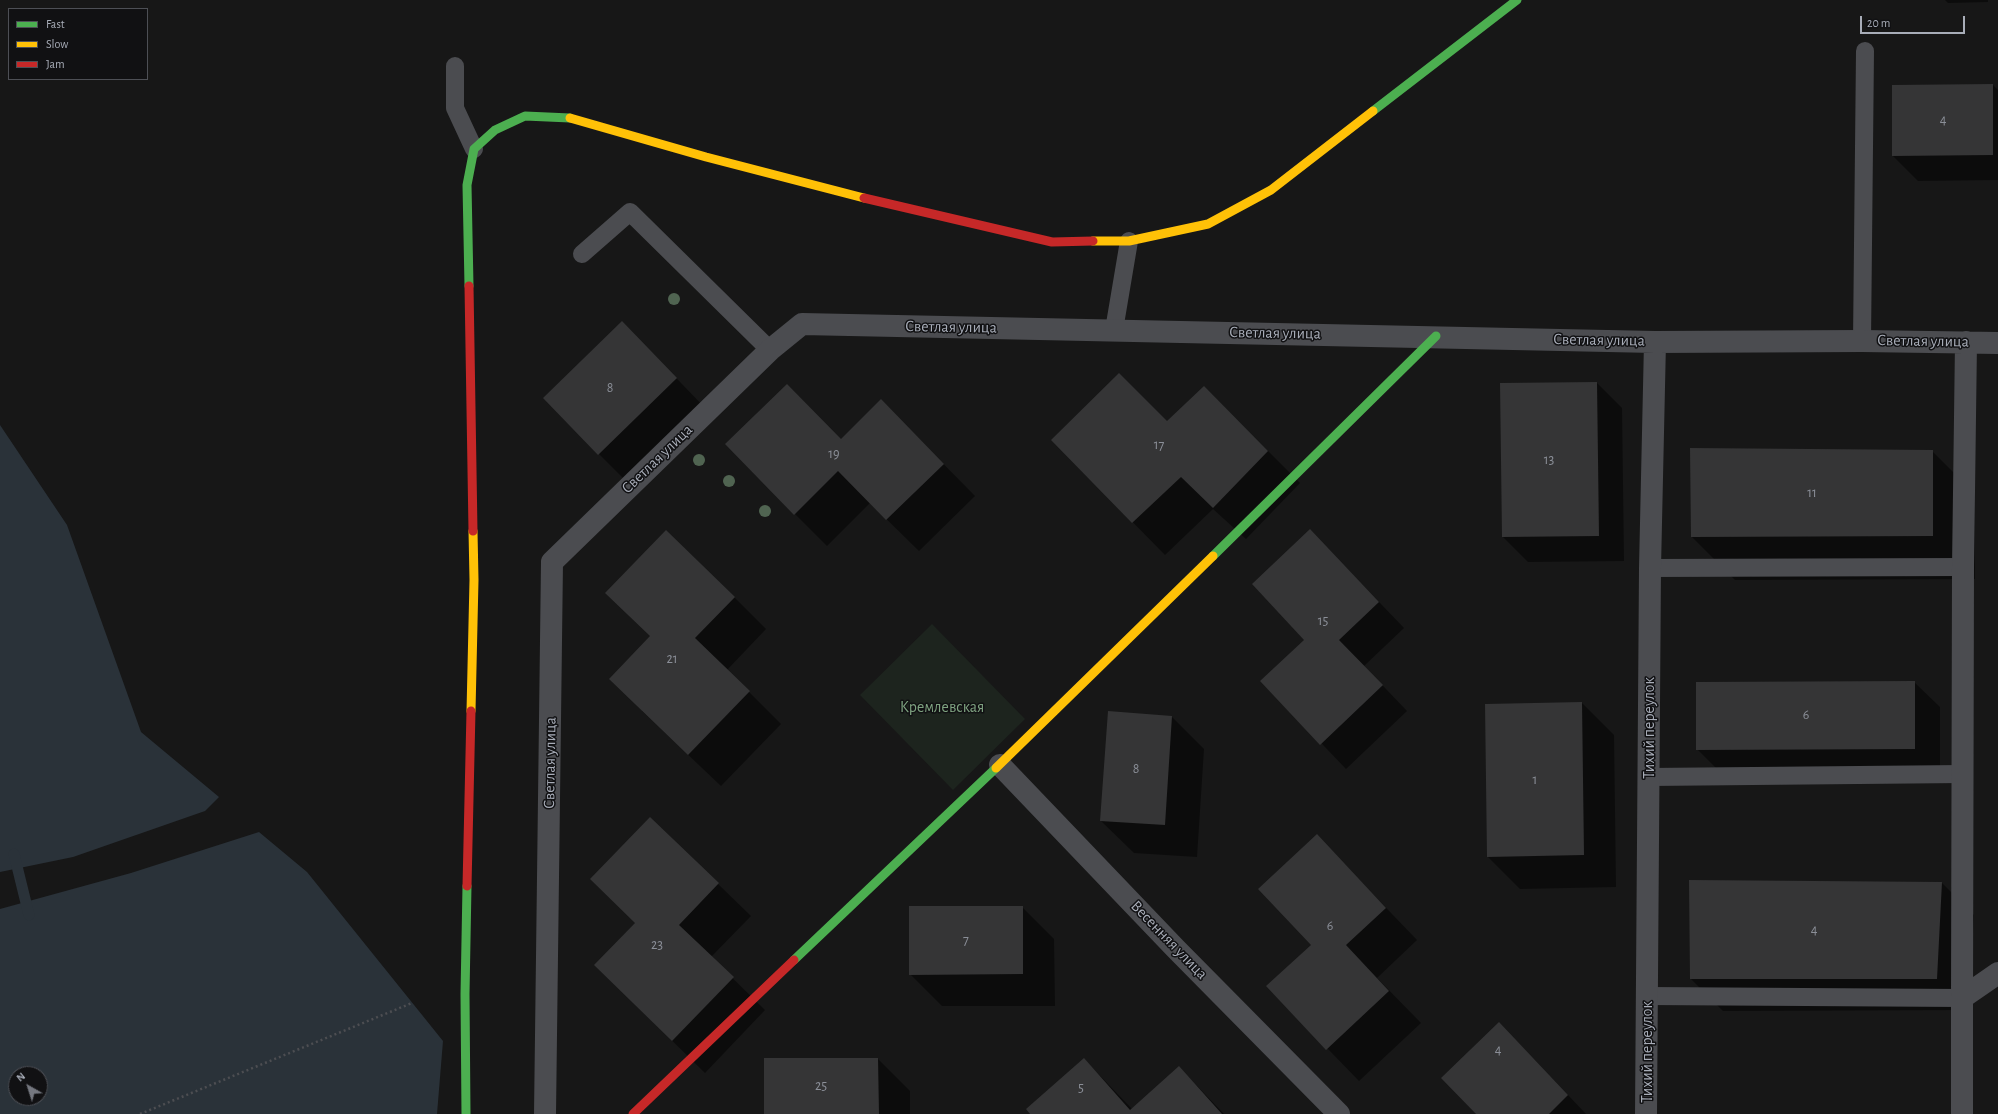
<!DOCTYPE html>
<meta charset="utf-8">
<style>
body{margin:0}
#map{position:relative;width:1998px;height:1114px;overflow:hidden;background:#171717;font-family:"Alegreya Sans",sans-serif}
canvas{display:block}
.legend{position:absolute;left:8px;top:8px;width:140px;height:72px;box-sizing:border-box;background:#111113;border:1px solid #4d4f55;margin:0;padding:5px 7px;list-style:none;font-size:12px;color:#a8adb8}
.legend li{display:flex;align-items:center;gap:8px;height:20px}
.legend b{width:20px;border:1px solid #4d4f55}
.north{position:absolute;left:8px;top:1066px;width:40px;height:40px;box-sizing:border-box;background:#111113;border:1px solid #4d4f55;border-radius:50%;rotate:321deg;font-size:11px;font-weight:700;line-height:16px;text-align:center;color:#a8adb8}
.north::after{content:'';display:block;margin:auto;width:14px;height:18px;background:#757880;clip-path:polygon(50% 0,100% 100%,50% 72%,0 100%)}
.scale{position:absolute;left:1860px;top:16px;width:105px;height:18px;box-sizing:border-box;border:2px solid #a8adb8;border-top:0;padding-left:5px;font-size:12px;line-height:14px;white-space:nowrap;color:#a8adb8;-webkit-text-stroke:3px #111113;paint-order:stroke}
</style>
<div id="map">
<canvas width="1998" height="1114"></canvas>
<ul class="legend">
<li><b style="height:5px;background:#4caf50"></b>Fast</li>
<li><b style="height:5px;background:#ffc107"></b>Slow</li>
<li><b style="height:5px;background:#c62828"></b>Jam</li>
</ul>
<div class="north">N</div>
<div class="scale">20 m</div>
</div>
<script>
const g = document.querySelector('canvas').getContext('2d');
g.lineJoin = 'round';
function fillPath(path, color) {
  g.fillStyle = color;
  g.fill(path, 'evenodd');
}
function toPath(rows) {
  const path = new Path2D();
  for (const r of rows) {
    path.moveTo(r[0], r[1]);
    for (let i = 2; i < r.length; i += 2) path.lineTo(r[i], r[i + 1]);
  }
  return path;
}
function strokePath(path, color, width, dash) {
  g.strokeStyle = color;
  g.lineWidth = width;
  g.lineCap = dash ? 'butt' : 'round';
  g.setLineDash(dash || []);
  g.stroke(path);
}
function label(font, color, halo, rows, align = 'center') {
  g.font = font + ' "Alegreya Sans",sans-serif';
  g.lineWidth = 3;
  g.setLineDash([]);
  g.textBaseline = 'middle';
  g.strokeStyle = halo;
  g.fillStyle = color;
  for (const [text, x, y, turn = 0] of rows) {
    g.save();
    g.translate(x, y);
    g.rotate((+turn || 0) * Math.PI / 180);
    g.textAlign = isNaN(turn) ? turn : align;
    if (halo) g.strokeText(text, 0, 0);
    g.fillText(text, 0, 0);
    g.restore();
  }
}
fillPath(toPath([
 [932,624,1025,719,953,790,860,695]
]), '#1d241e');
fillPath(toPath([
 [0,425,67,525,141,732,219,797,205,811,73,857,0,872],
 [259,832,307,872,443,1041,437,1114,0,1114,0,909,131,873],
 [16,1074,40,1074,40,1098,16,1098]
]), '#2a3239');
fillPath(toPath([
 [1945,0,1988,0,1988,2,1948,3],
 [1993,85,1998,90,1998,180,1918,181,1893,156],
 [654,355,708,411,631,486,599,454],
 [1597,383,1622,408,1624,561,1528,562,1503,537],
 [1236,419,1300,483,1246,539,1213,509,1165,555,1052,440],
 [913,433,975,496,919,551,870,503,827,546,795,514,841,440],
 [1691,449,1932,451,1975,494,1975,579,1735,580,1692,537],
 [1310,530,1404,628,1364,666,1407,711,1346,769,1262,681,1306,640],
 [734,597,766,629,727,670,781,724,721,786,642,711,651,636],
 [1914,682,1940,707,1940,773,1722,774,1697,749],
 [1582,703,1614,735,1616,887,1520,889,1488,857,1486,705],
 [1172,717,1204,749,1197,857,1134,853,1101,821],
 [650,818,751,916,711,957,765,1010,705,1073,595,965,636,923],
 [1317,836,1417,940,1377,978,1421,1023,1359,1081,1268,987,1312,945],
 [1942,883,1974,915,1969,1010,1723,1011,1691,979],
 [1022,907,1054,939,1055,1006,942,1006,910,974],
 [1499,1024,1531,1056,1586,1114,1477,1114],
 [878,1059,910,1091,910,1114,765,1114],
 [1084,1059,1132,1109,1179,1067,1224,1114,1032,1114]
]), '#0007');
strokePath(toPath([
 [14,854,29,915]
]), '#2a3239', 11);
fillPath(toPath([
 [1993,84,1993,155,1892,156,1892,85],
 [622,321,677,378,598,455,543,398],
 [1119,373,1167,421,1204,386,1268,451,1213,508,1181,477,1132,523,1051,440],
 [1597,382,1599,536,1502,537,1500,383],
 [787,384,841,439,881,399,944,464,886,520,838,471,794,515,725,444],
 [1690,448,1933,450,1933,536,1691,537],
 [1310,529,1379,602,1339,640,1383,685,1320,745,1260,681,1304,640,1252,584],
 [666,530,735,597,695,638,750,691,688,755,609,679,650,636,605,593],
 [1915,681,1915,749,1696,750,1696,682],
 [1582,702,1584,855,1487,857,1485,704],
 [1108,711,1172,716,1165,825,1100,821],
 [650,817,719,883,679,925,734,977,672,1041,594,965,635,923,590,879],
 [1317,834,1386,908,1346,945,1389,991,1326,1050,1266,986,1311,945,1258,889],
 [1689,880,1942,882,1937,979,1690,979],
 [909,906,1023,906,1023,974,909,975],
 [1499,1022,1568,1095,1549,1114,1476,1114,1441,1078],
 [764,1058,878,1058,879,1114,764,1114],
 [1084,1058,1130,1110,1179,1066,1222,1114,1030,1114,1026,1109]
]), '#353536');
strokePath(toPath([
 [140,1114,412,1003]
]), '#4d4e52', 2.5, [2, 3]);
strokePath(toPath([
 [455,66,455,108,474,149],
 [582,254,630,212,770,350],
 [1114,330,1129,241],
 [1862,341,1865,51],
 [1650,568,1963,567],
 [1649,777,1963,774],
 [1647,996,1962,998]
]), '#4b4c50', 18);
strokePath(toPath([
 [1000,765,1176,949,1339,1114],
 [1962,998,1963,567,1966,342],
 [545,1114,552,562,770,350,802,324,1655,342,1862,341,1998,343],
 [1646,1114,1650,568,1655,342],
 [1962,1114,1962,998,1998,973]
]), '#4b4c50', 22);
strokePath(toPath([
 [1373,111,1517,0],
 [469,286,467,185,474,149,495,130,525,116,570,118],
 [1213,556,1436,336],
 [794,960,996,768],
 [466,1114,465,994,467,886]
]), '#4caf50', 9);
strokePath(toPath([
 [570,118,706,157,864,198],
 [1093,241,1129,241,1208,224,1271,190,1373,111],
 [471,711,474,580,473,531],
 [996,768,1213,556]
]), '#ffc107', 9);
strokePath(toPath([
 [864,198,1052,242,1093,241],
 [469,286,473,531],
 [467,886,471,711],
 [633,1114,794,960]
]), '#c62828', 9);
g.fillStyle = '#506451';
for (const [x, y] of [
 [674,299],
 [699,460],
 [729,481],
 [765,511]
]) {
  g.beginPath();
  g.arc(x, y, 6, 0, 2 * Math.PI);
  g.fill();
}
label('14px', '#8b8f98', null, [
 ["4",1943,120],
 ["8",610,388],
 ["17",1159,445],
 ["19",834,454],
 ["13",1549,460],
 ["11",1812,493],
 ["15",1323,621],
 ["21",672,659],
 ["6",1806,715],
 ["8",1136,769],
 ["1",1535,780],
 ["6",1330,926],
 ["4",1814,930],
 ["7",966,940],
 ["23",657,945],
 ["4",1498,1050],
 ["25",821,1086],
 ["5",1081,1088]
]);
label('16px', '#a8adb8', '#111113', [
 ["Светлая улица",951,327,1],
 ["Светлая улица",1275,333,1],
 ["Светлая улица",1599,340,1],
 ["Светлая улица",1923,341,1],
 ["Светлая улица",657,459,-44],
 ["Тихий переулок",1649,728,-90],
 ["Светлая улица",550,763,-89],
 ["Весенняя улица",1169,940,46],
 ["Тихий переулок",1647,1052,-90]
]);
label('16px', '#7fa381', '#111113', [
 ["Кремлевская",942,707]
]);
</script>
